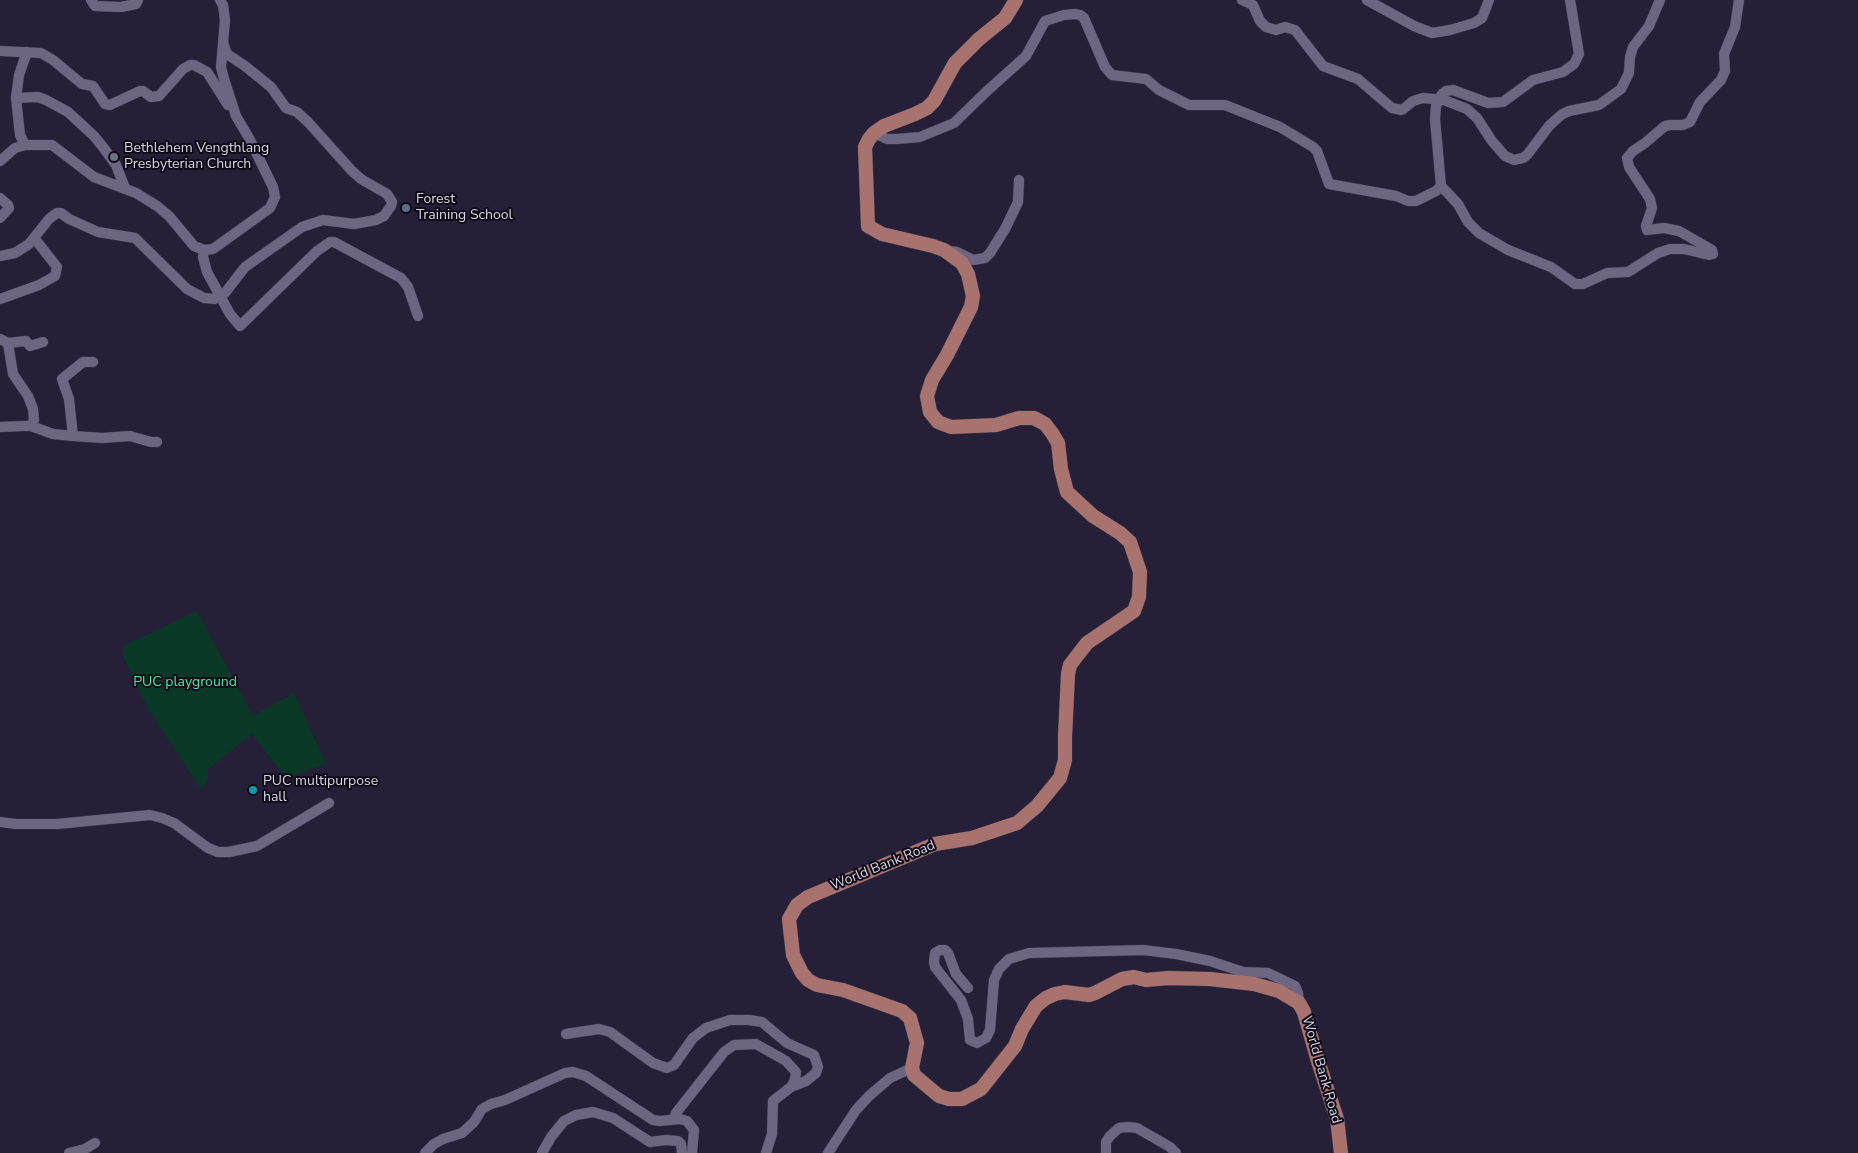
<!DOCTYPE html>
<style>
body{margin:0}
canvas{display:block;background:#251f38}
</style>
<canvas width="1858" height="1153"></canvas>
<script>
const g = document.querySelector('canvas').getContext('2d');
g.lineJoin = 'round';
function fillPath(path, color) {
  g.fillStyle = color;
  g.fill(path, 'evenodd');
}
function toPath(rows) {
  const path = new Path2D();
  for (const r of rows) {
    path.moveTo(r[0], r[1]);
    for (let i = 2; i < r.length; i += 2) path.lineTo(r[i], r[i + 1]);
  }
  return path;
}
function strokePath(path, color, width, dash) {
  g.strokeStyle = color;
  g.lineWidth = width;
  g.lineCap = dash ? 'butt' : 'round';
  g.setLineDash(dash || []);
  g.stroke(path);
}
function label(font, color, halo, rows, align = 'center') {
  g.font = font + ' "Nunito Sans",sans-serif';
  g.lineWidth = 4;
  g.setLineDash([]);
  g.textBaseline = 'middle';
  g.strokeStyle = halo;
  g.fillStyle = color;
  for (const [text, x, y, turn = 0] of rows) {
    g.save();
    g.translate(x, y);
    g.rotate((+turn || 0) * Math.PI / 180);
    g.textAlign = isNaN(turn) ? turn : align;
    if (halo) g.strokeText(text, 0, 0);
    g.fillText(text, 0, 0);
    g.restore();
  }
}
fillPath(toPath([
 [197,611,253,716,294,693,326,764,286,778,252,734,208,769,208,780,201,789,147,707,123,656,123,646]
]), '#093826');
const minor = toPath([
 [91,0,95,6,121,7,136,4,138,0],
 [1242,0,1253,5,1260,21,1266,27,1276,30,1285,27,1295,30,1323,66,1358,79,1392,108,1402,110,1413,101,1423,98,1444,100,1467,109,1477,118,1492,141,1505,156,1514,160,1523,158,1527,155,1549,126,1561,115,1569,111,1599,105,1621,89,1629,73,1630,57,1633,47,1649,26,1660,0],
 [1367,0,1414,26,1432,33,1450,30,1474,23,1482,18,1489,0],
 [0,51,41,53,53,60,82,84,93,86,105,104,110,105,140,91,143,91,151,97,159,96,183,69,190,65,194,65,207,72,228,105],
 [16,98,38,97,46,100,68,112,94,136,103,147,116,165,125,188],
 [874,133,887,139,897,139,920,137,954,123,987,91,1026,56,1045,21,1064,15,1075,14,1080,15,1084,18,1105,67,1112,75,1146,79,1159,90,1189,105,1225,105,1280,127,1313,147,1317,151,1329,184,1396,196,1408,201,1416,201,1436,191,1441,186,1435,119,1436,106,1442,94,1446,91,1453,90,1488,103,1503,102,1533,80,1563,72,1574,64,1579,54,1570,0],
 [25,145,20,135,16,98,19,75,27,52],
 [0,161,15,148,25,145,52,145,94,177,136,193,157,206,169,216,194,246,204,250,213,249,270,208,275,197,273,187,249,138,236,116,224,79,221,67,225,20,223,5,220,0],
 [1441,186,1458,204,1468,222,1479,233,1508,250,1551,267,1575,284,1583,284,1607,273,1628,272,1658,253,1670,249,1684,249,1709,255,1713,254,1712,250,1679,231,1664,228,1647,230,1646,226,1652,208,1650,199,1629,167,1627,158,1633,151,1645,143,1665,126,1670,125,1683,125,1690,122,1700,102,1721,80,1725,71,1724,54,1735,27,1739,0],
 [0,198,8,205,9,208,0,218],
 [204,250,203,257,207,272,230,314,240,326,317,251,330,242,334,242,401,278,408,287,418,316],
 [948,251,957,252,973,260,985,258,990,253,1005,229,1018,202,1019,180],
 [0,256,15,253,29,244,49,219,57,213,61,213,69,219,98,232,135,238,187,289,204,298,215,299,225,293,245,267,302,227,323,220,354,224,376,220,384,216,391,206,392,202,387,194,361,179,352,171,308,122,297,112,286,108,271,87,245,66,227,54,223,43],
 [0,299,39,285,55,276,57,267,35,239],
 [0,339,8,343,13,374,28,396,33,409,34,420,31,426],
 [8,343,26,341,30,346,43,342],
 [0,427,23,426,31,426,53,434,73,436,102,438,130,436,151,442,157,442],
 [73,436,69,399,62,379,83,362,93,362],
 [0,822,16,824,57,824,150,815,162,818,174,823,208,848,218,852,229,852,257,846,329,803],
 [968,988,956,974,948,953,945,950,940,950,935,953,934,962,935,967,961,1000,968,1019,970,1040,977,1043,986,1038,990,1030,994,980,999,969,1009,959,1029,953,1143,950,1176,954,1210,961,1243,972,1268,973,1295,986,1298,993,1299,1003],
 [566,1034,599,1029,610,1032,653,1063,667,1068,674,1065,693,1038,706,1028,730,1020,749,1020,762,1022,787,1043,814,1055,818,1067,816,1073,806,1081,791,1087,773,1101,772,1134,766,1153],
 [674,1119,676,1113,724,1052,734,1045,756,1044,786,1061,796,1072,795,1080,791,1087],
 [69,1153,85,1149,95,1143],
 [425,1153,434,1144,443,1139,462,1133,474,1122,482,1109,491,1104,505,1100,565,1073,573,1072,586,1076,653,1120,660,1121,680,1119,687,1121,694,1130,692,1153],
 [542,1153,551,1137,564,1121,576,1115,593,1112,613,1118,650,1142,666,1140,678,1141,681,1144,682,1153],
 [828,1153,856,1110,869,1096,890,1078,912,1068],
 [1106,1153,1106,1142,1110,1136,1119,1128,1128,1127,1137,1128,1170,1147,1176,1153]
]);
const major = toPath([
 [1016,0,1005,18,979,39,955,63,934,101,927,108,915,114,884,126,874,133,869,139,865,147,868,226,882,234,933,246,944,250,962,263,968,274,973,296,971,307,947,355,932,380,927,396,930,412,938,422,951,427,996,425,1019,418,1034,418,1045,424,1052,433,1058,443,1061,469,1067,492,1093,516,1120,533,1130,542,1140,572,1139,597,1134,611,1087,643,1070,665,1068,674,1065,737,1065,760,1060,778,1037,806,1017,823,972,838,935,844,808,897,797,905,789,919,793,955,802,973,808,980,817,985,843,990,902,1011,910,1018,917,1043,912,1068,914,1075,939,1096,949,1099,962,1099,981,1089,1015,1046,1022,1029,1036,1006,1046,998,1055,994,1065,992,1089,995,1095,993,1122,979,1134,977,1146,980,1168,978,1210,979,1254,984,1279,991,1299,1003,1304,1012,1318,1061,1337,1119,1341,1153]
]);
strokePath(minor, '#3f394e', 11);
strokePath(major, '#3f394e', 15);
strokePath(minor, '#6c6683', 10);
strokePath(major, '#a8736f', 14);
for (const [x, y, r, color] of [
 [114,157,5,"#6b7280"],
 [406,208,5,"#5c6f8a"],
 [253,790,5,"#0f9aa8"]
]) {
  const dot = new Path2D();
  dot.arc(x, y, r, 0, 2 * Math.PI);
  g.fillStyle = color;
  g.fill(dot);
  strokePath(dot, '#0e0b16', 2);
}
label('14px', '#d6d3e4', '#0e0b16', [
 ["Bethlehem Vengthlang",124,149],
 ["Presbyterian Church",124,165],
 ["Forest",416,200],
 ["Training School",416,216],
 ["PUC multipurpose",263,782],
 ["hall",263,798]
], 'left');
label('14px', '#4ee7a9', '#0e0b16', [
 ["PUC playground",185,683]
]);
label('14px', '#d6d3e4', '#0e0b16', [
 ["World Bank Road",883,866,-22],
 ["World Bank Road",1321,1070,74]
]);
</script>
